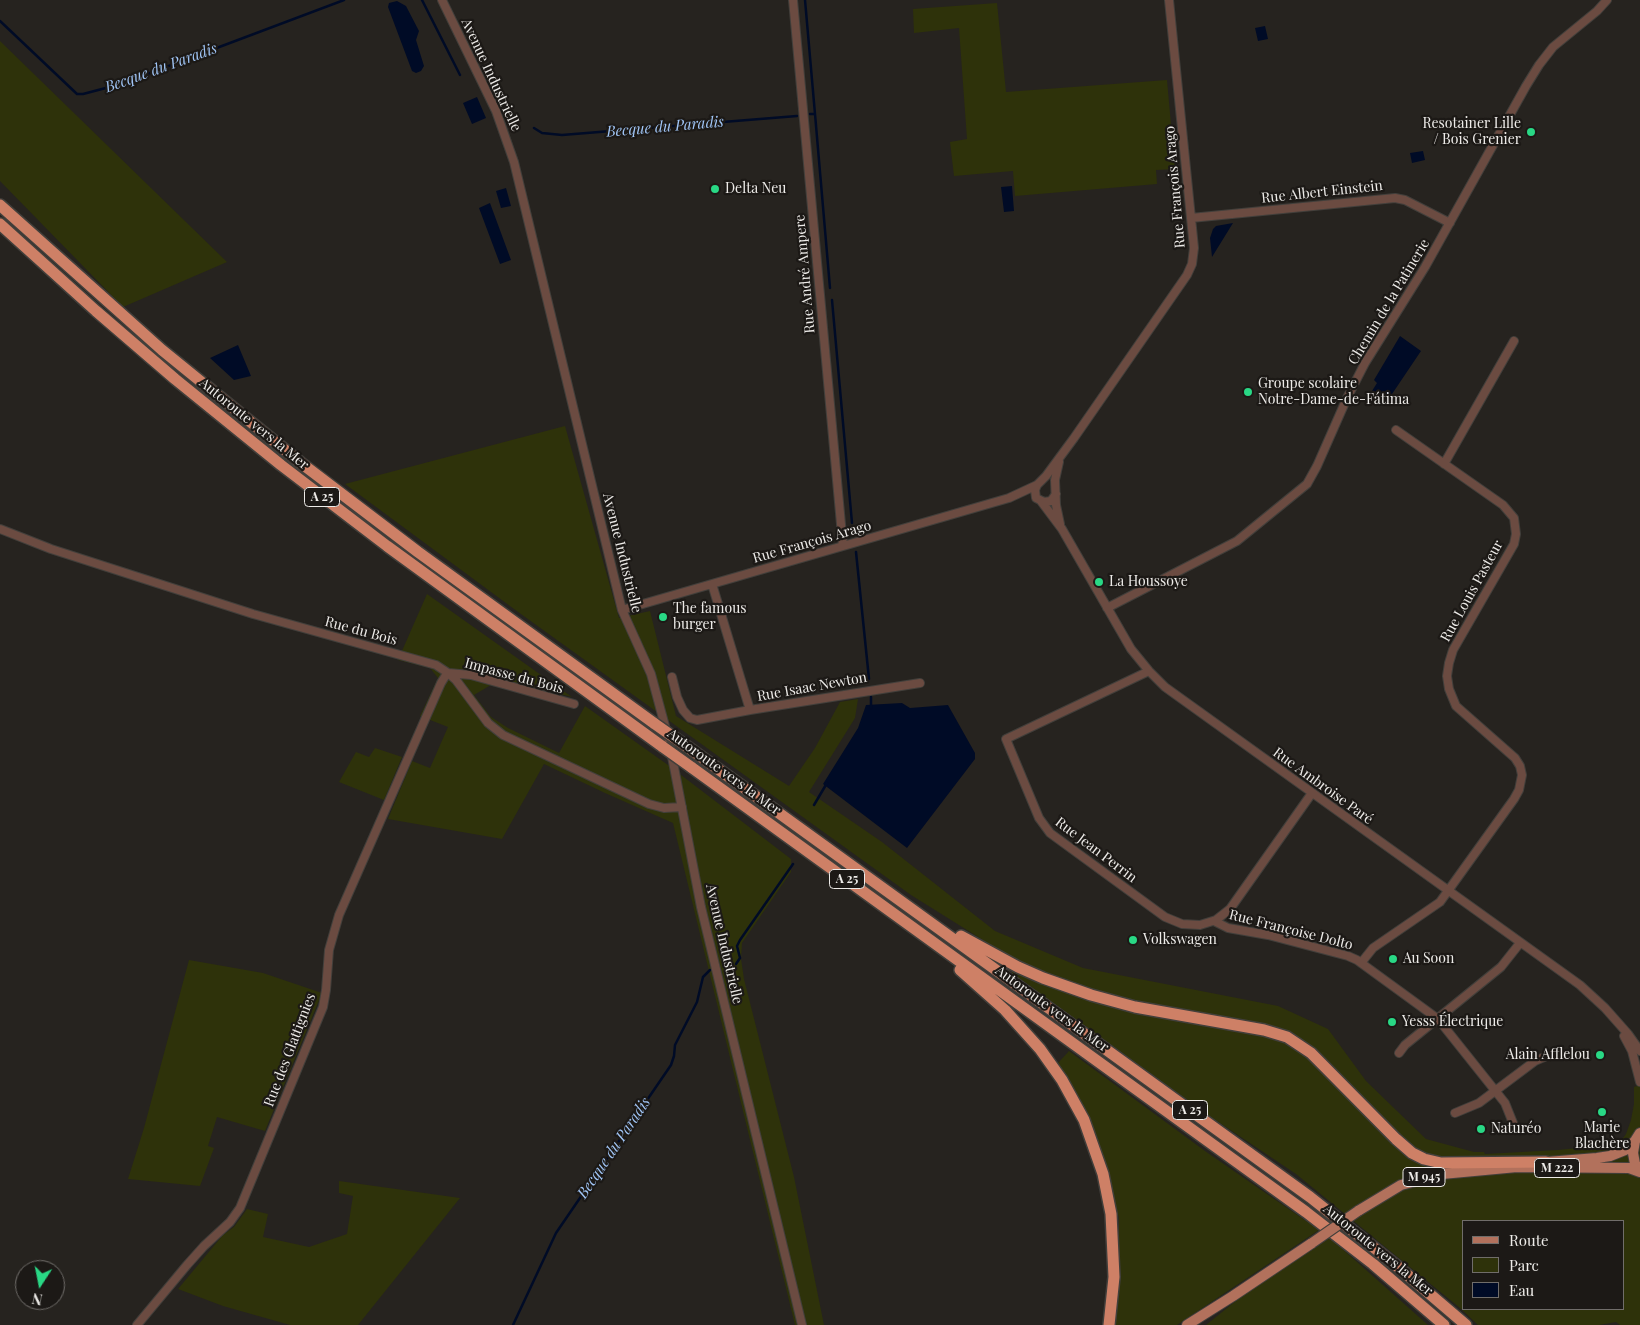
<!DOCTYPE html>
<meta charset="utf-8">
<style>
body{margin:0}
#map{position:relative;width:1640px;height:1325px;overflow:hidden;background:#26231f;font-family:"Playfair Display",serif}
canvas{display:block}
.legend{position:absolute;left:1462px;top:1220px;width:162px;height:90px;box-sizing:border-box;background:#1c1916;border:1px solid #706d6a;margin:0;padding:6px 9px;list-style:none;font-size:15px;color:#edebe8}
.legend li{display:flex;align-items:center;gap:10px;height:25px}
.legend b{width:25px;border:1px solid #706d6a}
.north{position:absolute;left:15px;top:1260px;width:50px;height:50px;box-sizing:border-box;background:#1c1916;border:1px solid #706d6a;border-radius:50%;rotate:191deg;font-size:14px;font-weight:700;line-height:20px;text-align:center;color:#edebe8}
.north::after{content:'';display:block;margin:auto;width:18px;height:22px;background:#29d885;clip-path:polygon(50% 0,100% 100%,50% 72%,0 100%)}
</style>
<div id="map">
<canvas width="1640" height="1325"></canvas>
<ul class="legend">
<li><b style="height:6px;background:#b2715c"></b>Route</li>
<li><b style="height:14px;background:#2e320a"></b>Parc</li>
<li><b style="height:14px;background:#000b26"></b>Eau</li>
</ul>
<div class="north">N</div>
</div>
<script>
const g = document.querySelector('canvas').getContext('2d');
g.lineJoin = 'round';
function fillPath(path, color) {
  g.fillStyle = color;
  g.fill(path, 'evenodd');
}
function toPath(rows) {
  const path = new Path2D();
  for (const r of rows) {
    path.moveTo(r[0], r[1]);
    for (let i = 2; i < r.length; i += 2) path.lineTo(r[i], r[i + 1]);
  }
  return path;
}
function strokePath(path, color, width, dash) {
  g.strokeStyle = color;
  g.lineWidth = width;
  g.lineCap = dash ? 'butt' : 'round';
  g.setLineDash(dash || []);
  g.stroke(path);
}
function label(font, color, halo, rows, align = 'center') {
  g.font = font + ' "Playfair Display",serif';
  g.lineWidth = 4.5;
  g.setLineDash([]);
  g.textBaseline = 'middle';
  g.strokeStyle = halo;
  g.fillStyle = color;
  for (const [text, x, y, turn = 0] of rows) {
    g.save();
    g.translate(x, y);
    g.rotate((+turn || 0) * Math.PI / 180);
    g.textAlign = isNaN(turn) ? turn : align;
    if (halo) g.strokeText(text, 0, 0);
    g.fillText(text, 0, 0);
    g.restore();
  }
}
fillPath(toPath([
 [997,3,1006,92,1167,80,1175,169,1156,170,1157,184,1015,196,1013,171,954,176,950,142,967,139,959,28,914,33,913,9],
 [0,41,227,262,123,307,0,181],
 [565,426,619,618,650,611,676,716,789,786,815,748,840,702,858,699,855,718,809,792,882,842,995,931,1083,968,1278,1006,1328,1029,1366,1081,1426,1139,1474,1152,1484,1152,1485,1154,1558,1150,1617,1144,1621,1141,1626,1134,1631,1120,1634,1104,1634,1087,1640,1085,1640,1325,1620,1325,1616,1322,1599,1325,1478,1325,1460,1308,1296,1174,1211,1117,1012,973,1015,960,911,895,514,609,345,484],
 [1464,1221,1624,1221,1624,1309,1464,1309],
 [427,594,572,697,501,679,474,695,491,717,508,728,559,753,585,706,668,765,791,859,791,872,742,943,741,959,744,979,794,1177,824,1325,795,1325,673,823,605,793,544,764,502,839,388,819,412,761,430,768,448,727,420,716,438,678,430,668,398,660],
 [375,748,402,757,384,800,339,782,356,752,369,757],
 [189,960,263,973,322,993,265,1131,217,1117,208,1146,214,1148,200,1186,128,1179,144,1128],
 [1069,1051,1205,1151,1319,1230,1177,1325,1113,1325,1119,1280,1119,1218,1097,1137,1058,1063],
 [339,1181,460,1198,358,1325,290,1325,223,1306,178,1289,223,1235,234,1227,247,1209,268,1214,263,1237,309,1247,347,1234,353,1196,339,1193],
 [1330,1238,1428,1325,1206,1325,1242,1296]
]), '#2e320a');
fillPath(toPath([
 [397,1,406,6,419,31,416,40,424,66,421,71,416,73,412,71,388,7,389,3],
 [1265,26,1268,39,1258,41,1255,28],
 [477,97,486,118,472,124,463,103],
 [1423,151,1425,160,1412,163,1410,153],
 [1012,186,1014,211,1004,212,1001,187],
 [506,188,511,206,501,208,496,191],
 [490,203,511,260,500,264,479,208],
 [1233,223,1212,257,1210,238,1213,229,1216,226],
 [1400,336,1421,351,1390,397,1380,397,1372,391,1377,383,1374,380],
 [238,345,251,376,234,380,210,358],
 [902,703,910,708,948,705,975,753,975,759,907,848,823,784,858,728,866,705]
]), '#000b26');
strokePath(toPath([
 [422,0,460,75],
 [805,0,815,114],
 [0,21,77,94,83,94,121,84,344,0],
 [810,114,815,114,830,288],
 [534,128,542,133,562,135,797,116],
 [832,300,852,523],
 [856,552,869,679],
 [871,697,871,708],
 [814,805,827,783],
 [736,964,740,958,737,946,740,940,793,864],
 [513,1325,556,1233,671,1065,674,1056,675,1045,697,1002,703,977,710,970]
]), '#000b26', 2.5);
const minor = toPath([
 [442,0,496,111,514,162,622,610,651,674,669,741,701,907,802,1325],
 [793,0,843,546],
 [1191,218,1395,198,1405,200,1450,223],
 [1059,462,1055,480,1056,505,1060,524],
 [1444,464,1514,341],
 [1056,494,1051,501,1044,502,1036,498,1035,490,1037,485,1046,476,1074,438,1187,275,1192,264,1194,248,1191,218,1169,0],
 [1041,501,1062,529,1131,649,1149,671,1165,687,1580,985,1605,1008,1628,1034,1640,1051],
 [0,529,51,549,253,614,436,665,448,673,456,680,488,723,503,735,649,804,664,808,682,807],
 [712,584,750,710,920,683],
 [1107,608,1237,541,1307,484,1317,466,1347,398,1365,363,1425,267,1526,86,1539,65,1553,47,1597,11,1607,0],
 [622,610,1009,498,1037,485],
 [1149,671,1006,739,1039,818,1050,833,1165,917,1182,924,1200,925,1216,920,1230,909,1312,793],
 [672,677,677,697,683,710,690,718,697,720,750,710],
 [1214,921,1228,928,1268,935,1348,956,1357,960,1438,1019,1505,1103,1513,1123],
 [1361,963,1373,948,1440,902,1514,799,1519,790,1522,775,1520,766,1515,758,1456,706,1449,689,1447,676,1449,663,1453,650,1514,544,1516,534,1514,518,1503,505,1396,430],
 [1624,1036,1632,1051,1640,1082],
 [1399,1053,1405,1045,1501,967,1520,943],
 [1455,1113,1479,1103,1535,1061,1556,1052],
 [137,1325,187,1265,204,1246,230,1222,240,1208,323,1007,326,990,329,950,339,915,441,683,446,675,448,673,471,675,574,704]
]);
const major = toPath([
 [1640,1133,1635,1141,1633,1153,1635,1164,1640,1170],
 [1547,1162,1597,1158,1610,1156,1625,1150,1635,1141],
 [1358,1211,1401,1185,1442,1174,1517,1167,1629,1168,1640,1172],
 [1187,1325,1233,1296,1312,1243]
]);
const highway = toPath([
 [0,205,162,350,301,463,418,552,655,724],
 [0,224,96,311,175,379,281,465,387,546,663,747],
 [682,743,1310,1197,1397,1266,1466,1325],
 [691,767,1306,1212,1373,1264,1444,1325],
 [961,936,1018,967,1043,978,1091,995,1135,1007,1264,1030,1287,1037,1311,1053,1396,1139,1412,1153,1424,1159,1441,1163,1546,1162],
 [960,970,1005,1010,1040,1049,1062,1080,1084,1120,1103,1174,1111,1214,1114,1277,1109,1325]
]);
strokePath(minor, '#423f3b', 10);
strokePath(major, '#423f3b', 12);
strokePath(highway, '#423f3b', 14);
strokePath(minor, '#6b4b41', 8);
strokePath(major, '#b2715c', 10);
strokePath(highway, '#ce8066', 11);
const majorBridge = toPath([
 [1312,1243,1358,1211]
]);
const highwayBridge = toPath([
 [655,724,682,743],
 [663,747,691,767]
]);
strokePath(majorBridge, '#423f3b', 12, []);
strokePath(highwayBridge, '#423f3b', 14, []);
strokePath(majorBridge, '#b2715c', 10);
strokePath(highwayBridge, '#ce8066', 11);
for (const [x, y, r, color] of [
 [1531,132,5,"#29d885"],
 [715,189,5,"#29d885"],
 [1248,392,5,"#29d885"],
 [1099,582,5,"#29d885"],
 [663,617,5,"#29d885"],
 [1133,940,5,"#29d885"],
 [1393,959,5,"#29d885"],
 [1392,1022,5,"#29d885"],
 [1600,1055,5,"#29d885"],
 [1602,1112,5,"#29d885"],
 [1481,1129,5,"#29d885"]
]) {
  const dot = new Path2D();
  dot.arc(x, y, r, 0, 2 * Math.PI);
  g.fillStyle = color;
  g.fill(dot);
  strokePath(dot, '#1c1916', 2);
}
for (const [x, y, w] of [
 [322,497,35],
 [847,879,35],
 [1190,1110,35],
 [1557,1168,45],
 [1424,1177,42]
]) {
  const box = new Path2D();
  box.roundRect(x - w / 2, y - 9.5, w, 19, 4);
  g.fillStyle = '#1c1916';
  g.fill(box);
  strokePath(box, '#edebe8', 1);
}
label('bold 12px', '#edebe8', null, [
 ["A 25",322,497],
 ["A 25",847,879],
 ["A 25",1190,1110],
 ["M 222",1557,1168],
 ["M 945",1424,1177]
]);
label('14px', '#edebe8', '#1c1916', [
 ["Avenue Industrielle",491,75,65],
 ["Rue François Arago",1175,187,-95],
 ["Rue Albert Einstein",1322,192,-6],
 ["Rue André Ampere",805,274,-95],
 ["Chemin de la Patinerie",1389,302,-59],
 ["Autoroute vers la Mer",254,424,39],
 ["Rue François Arago",812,542,-16],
 ["Avenue Industrielle",622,553,76],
 ["Rue Louis Pasteur",1472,591,-61],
 ["Rue du Bois",361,631,15],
 ["Impasse du Bois",514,676,15],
 ["Rue Isaac Newton",812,687,-10],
 ["Autoroute vers la Mer",724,772,36],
 ["Rue Ambroise Paré",1323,786,36],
 ["Rue Jean Perrin",1096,850,37],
 ["Rue Françoise Dolto",1291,930,14],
 ["Avenue Industrielle",724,944,77],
 ["Autoroute vers la Mer",1052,1009,36],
 ["Rue des Glattignies",290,1050,-69],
 ["Autoroute vers la Mer",1378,1250,39]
]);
label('14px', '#edebe8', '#1c1916', [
 ["Resotainer Lille",1521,124,"right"],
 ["/ Bois Grenier",1521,140,"right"],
 ["Delta Neu",725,189],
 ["Groupe scolaire",1258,384],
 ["Notre-Dame-de-Fátima",1258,400],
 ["La Houssoye",1109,582],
 ["The famous",673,609],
 ["burger",673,625],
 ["Volkswagen",1143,940],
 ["Au Soon",1403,959],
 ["Yesss Électrique",1402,1022],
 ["Alain Afflelou",1590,1055,"right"],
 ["Marie",1602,1128,"center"],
 ["Blachère",1602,1144,"center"],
 ["Naturéo",1491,1129]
], 'left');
label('italic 15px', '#a1c6f7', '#1c1916', [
 ["Becque du Paradis",161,68,-20],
 ["Becque du Paradis",665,127,-5],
 ["Becque du Paradis",614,1148,-56]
]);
</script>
